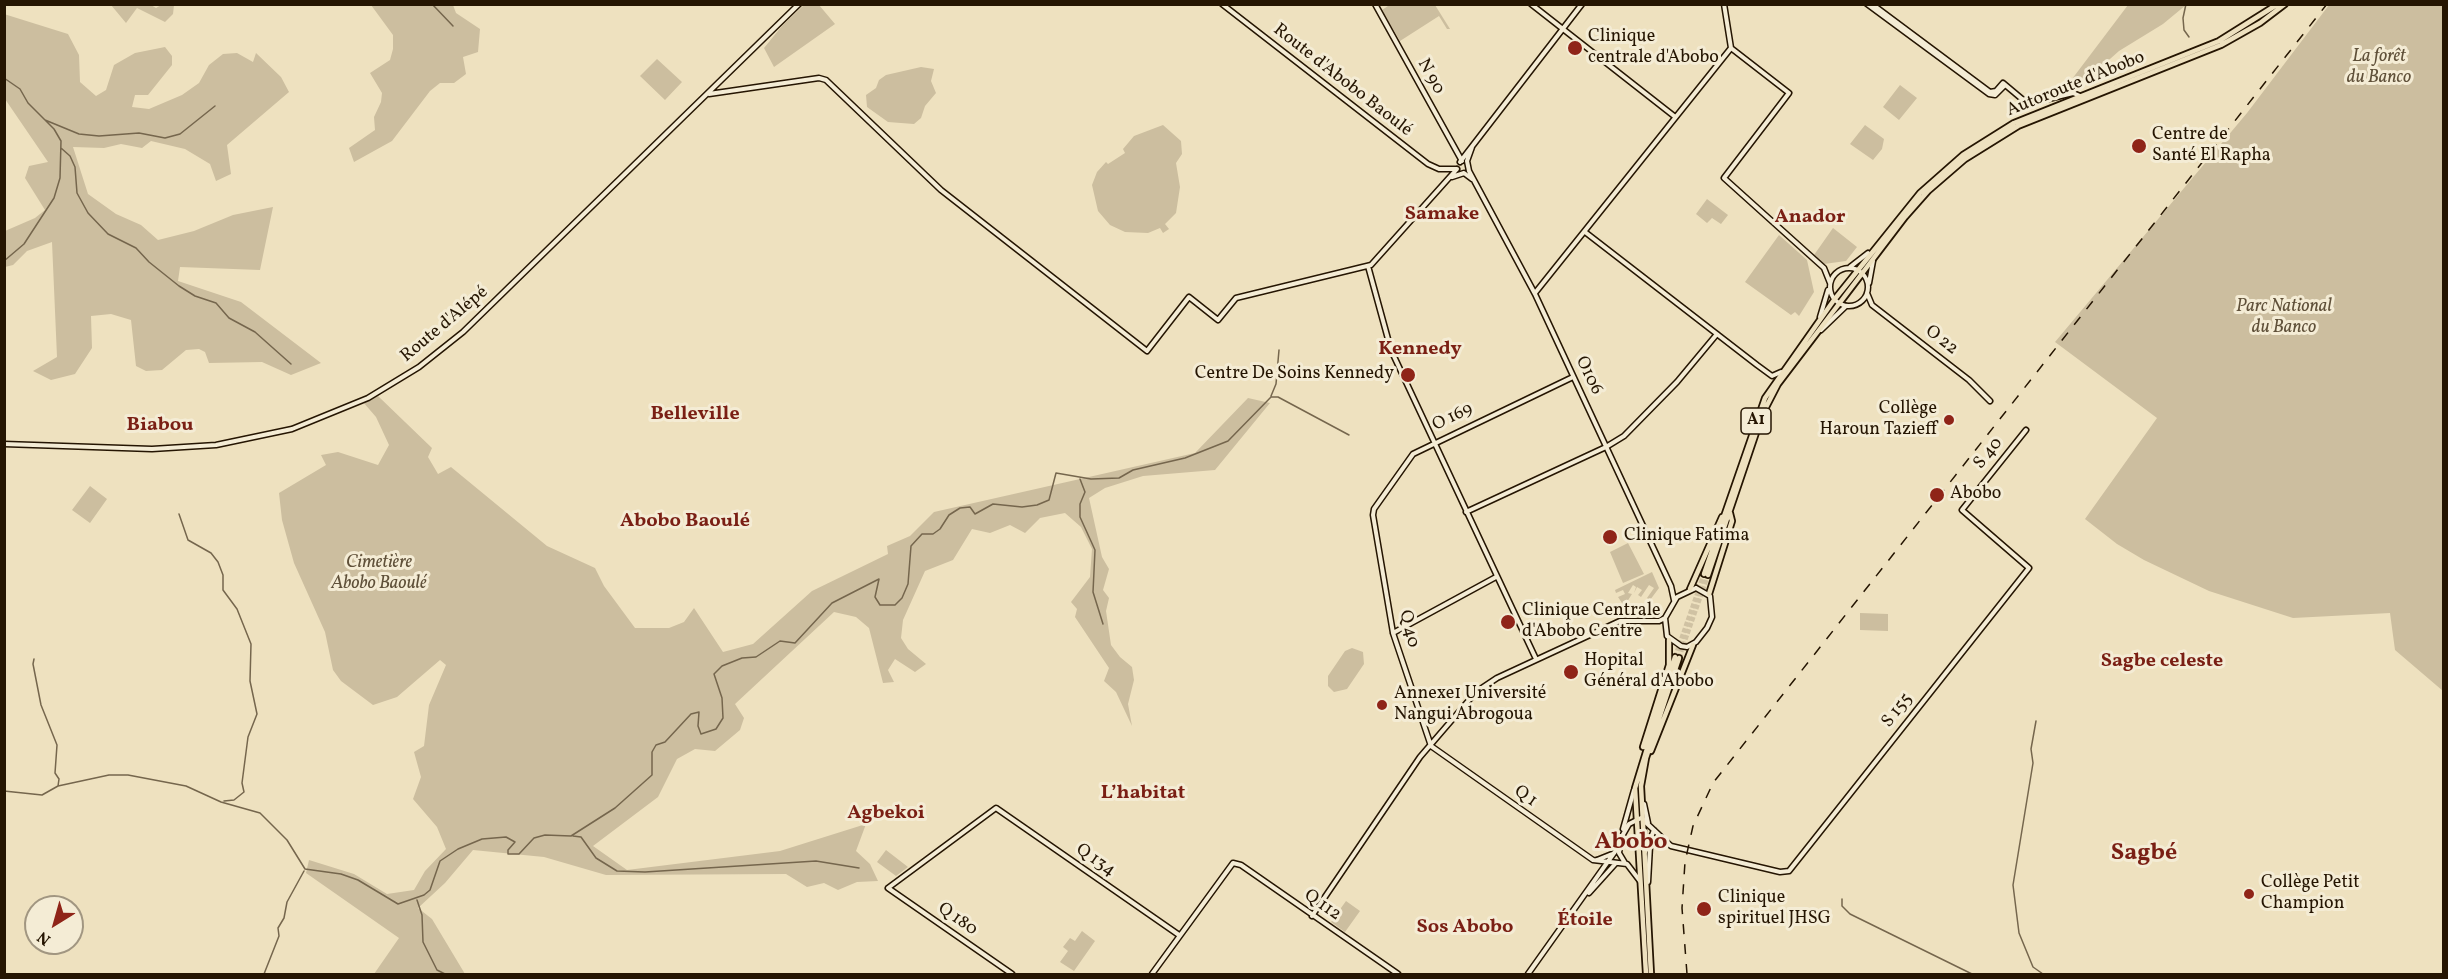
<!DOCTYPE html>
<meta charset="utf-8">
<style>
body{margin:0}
#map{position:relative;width:2448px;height:979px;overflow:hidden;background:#eee1bf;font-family:Vollkorn,serif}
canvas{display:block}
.frame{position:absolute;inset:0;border:6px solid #251502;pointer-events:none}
.north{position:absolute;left:24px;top:895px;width:60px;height:60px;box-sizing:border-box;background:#f4ecd5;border:2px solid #a19681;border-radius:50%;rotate:217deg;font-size:16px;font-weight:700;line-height:24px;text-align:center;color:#251502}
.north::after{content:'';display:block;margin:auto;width:21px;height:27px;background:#8f2418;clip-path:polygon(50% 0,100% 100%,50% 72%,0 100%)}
</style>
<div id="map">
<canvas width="2448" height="979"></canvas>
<div class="frame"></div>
<div class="north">N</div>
</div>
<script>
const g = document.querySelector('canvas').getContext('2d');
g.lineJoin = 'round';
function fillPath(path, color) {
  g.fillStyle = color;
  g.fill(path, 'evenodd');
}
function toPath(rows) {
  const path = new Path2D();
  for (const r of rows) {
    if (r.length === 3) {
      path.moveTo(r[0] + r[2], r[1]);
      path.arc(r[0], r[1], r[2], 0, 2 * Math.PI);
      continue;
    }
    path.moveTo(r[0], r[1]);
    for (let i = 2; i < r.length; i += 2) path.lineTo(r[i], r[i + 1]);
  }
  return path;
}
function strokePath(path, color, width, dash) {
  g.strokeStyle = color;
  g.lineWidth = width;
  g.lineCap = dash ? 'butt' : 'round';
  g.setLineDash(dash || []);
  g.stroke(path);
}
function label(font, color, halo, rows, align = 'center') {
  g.font = font + ' Vollkorn,serif';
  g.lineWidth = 6;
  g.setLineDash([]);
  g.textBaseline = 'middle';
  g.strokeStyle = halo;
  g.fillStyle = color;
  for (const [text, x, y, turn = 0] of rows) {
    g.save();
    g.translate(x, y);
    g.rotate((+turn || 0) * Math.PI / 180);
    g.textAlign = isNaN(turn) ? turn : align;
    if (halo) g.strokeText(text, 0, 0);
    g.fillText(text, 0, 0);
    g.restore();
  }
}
fillPath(toPath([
 [805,4,819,5,835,24,774,67,764,48,782,26],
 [111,5,151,5,156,8,161,5,174,5,173,14,165,22,137,8,126,23],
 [371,5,453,5,456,13,480,29,478,52,463,57,466,74,454,83,440,83,430,91,392,141,354,162,349,148,375,130,374,117,381,102,382,93,370,73,390,60,393,49,393,35],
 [1384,5,1435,5,1450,29,1447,29,1439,16,1400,41,1382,10,1388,6],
 [2128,5,2186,5,2163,24,2119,51,2093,74,2066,87],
 [2329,5,2443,5,2443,691,2395,650,2390,613,2293,618,2209,591,2144,560,2117,544,2085,519,2157,418,2055,342,2247,113],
 [4,14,68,34,79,55,80,82,96,96,106,90,114,65,135,53,165,47,172,56,172,65,148,95,135,95,132,107,149,109,182,95,199,83,209,65,223,54,237,53,253,62,256,53,281,77,289,92,227,145,231,174,216,181,210,164,185,149,151,141,142,148,121,144,104,148,73,147,88,194,116,214,141,225,158,240,194,231,233,215,273,207,260,270,180,267,178,281,241,302,321,363,291,375,262,362,209,363,205,352,199,349,186,350,162,370,146,371,136,366,131,320,111,314,91,316,92,348,75,374,51,380,33,371,57,357,52,242,27,251,13,265,5,267,5,231,35,218,45,210,25,178,29,166,48,162,5,99],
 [657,59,682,82,665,100,640,76],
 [921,67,934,69,931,81,936,93,925,106,921,118,914,124,888,122,867,107,866,95,876,88,879,80,886,75],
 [1900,85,1917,98,1899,120,1883,107],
 [1163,125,1181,141,1182,154,1176,163,1180,187,1176,213,1165,224,1169,229,1163,233,1160,228,1148,233,1125,232,1110,225,1098,211,1092,185,1097,172,1106,162,1108,164,1125,153,1123,149,1134,136],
 [1865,125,1884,139,1882,149,1873,160,1850,144],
 [1707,199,1728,215,1721,224,1712,218,1707,223,1696,214],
 [1833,228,1857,247,1846,261,1824,264,1814,255],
 [1779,235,1807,260,1814,292,1799,316,1795,312,1791,315,1745,282],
 [378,396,432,448,428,457,438,474,451,467,547,546,595,568,604,586,635,628,669,628,684,622,694,608,723,652,753,644,812,591,888,554,887,546,910,536,934,512,1195,453,1248,398,1270,403,1215,470,1143,476,1105,488,1089,498,1102,557,1109,569,1103,590,1109,598,1106,611,1111,645,1120,657,1132,667,1134,680,1128,704,1132,726,1116,692,1104,681,1109,668,1075,617,1077,609,1071,602,1090,577,1092,549,1081,527,1065,513,1040,518,1025,533,1010,525,990,533,972,529,953,560,925,571,903,620,901,638,908,649,926,664,915,672,895,659,888,670,894,682,883,683,869,628,856,617,834,612,735,704,744,718,740,730,715,751,695,749,677,759,658,797,593,846,627,870,780,851,866,824,856,851,870,864,878,881,857,882,838,890,824,883,807,887,786,874,606,875,544,857,473,850,445,883,418,908,432,919,465,974,374,974,399,938,306,873,309,860,354,874,387,894,414,890,425,871,446,849,437,827,413,799,421,777,414,752,424,746,429,705,446,665,440,660,397,697,373,705,341,681,333,670,325,632,294,563,282,520,279,493,326,465,321,455,338,452,378,465,389,445,376,417,363,402],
 [90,486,107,499,90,523,72,510],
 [1628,543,1644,574,1623,583,1610,552],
 [1652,572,1659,588,1650,600,1647,598,1654,588,1649,585,1641,597,1638,595,1642,590,1637,587,1634,593,1636,587,1633,585,1628,593,1632,594,1625,605,1627,607,1629,604,1634,607,1628,612,1618,597,1625,594,1623,590,1616,593,1615,590],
 [1860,613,1888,614,1888,631,1860,630],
 [1352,648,1363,652,1364,664,1347,689,1334,692,1328,686,1328,676,1345,651],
 [886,850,908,867,896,876,877,862],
 [1346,901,1360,911,1345,932,1331,922],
 [1082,931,1095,941,1074,971,1060,962,1068,951,1063,947,1070,938,1075,941]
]), '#ccbe9f');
strokePath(toPath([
 [432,4,453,26],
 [2186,4,2183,18,2184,30,2189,37],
 [4,78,20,89,28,103,54,129,61,141,60,178,54,198,24,244,4,261],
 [45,120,79,134,99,136,139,133,165,138,180,134,215,106],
 [61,148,70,156,75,167,77,193,88,213,108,234,136,248,149,262,179,286,195,296,216,303,229,318,255,332,291,364],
 [1271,396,1276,384,1279,350],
 [1080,479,1085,492,1080,504,1080,517,1095,550,1093,592,1103,624],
 [179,514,188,540,211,553,218,562,223,575,223,590,237,609,251,644,250,681,257,714,248,737,242,783,244,792,234,800,224,801],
 [34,659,33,664,41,705,57,745,55,773,59,779,58,786],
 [2036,721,2031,749,2033,763,2013,885,2019,933,2033,967,2043,974],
 [4,791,42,795,58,786,109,775,128,775,186,786,221,802,260,813,287,840,305,869,341,874,358,880,398,904,424,895,430,890,440,861,458,849,482,839,506,837,515,842,508,850,508,854,519,854,534,838,545,835,571,836,615,808,652,775,652,752,656,745,665,742,691,714,699,712,698,726,701,734,716,729,723,718,722,698,714,674,722,666,742,658,756,657,780,641,795,643,832,603,879,579,875,597,880,605,895,605,902,598,908,584,911,546,922,534,933,534,940,529,949,515,960,508,970,507,975,514,993,504,1022,507,1037,505,1049,500,1056,473,1091,479,1119,478,1133,470,1185,458,1228,441,1271,397,1278,397,1349,435],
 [573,836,581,837,596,858,617,871,645,872,816,861,859,868],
 [1842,899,1842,906,1850,914,1972,974],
 [417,900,422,915,423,942,437,970,445,974],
 [264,974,279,936,278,928,284,918,287,902,304,871]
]), '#75664d', 1.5);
strokePath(toPath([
 [1675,657,1704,574],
 [1679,658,1708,575]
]), '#d0c2a3', 4.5, [4.5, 2]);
const secondary = toPath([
 [1222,4,1428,164,1439,169,1457,169],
 [1375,4,1462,161],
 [1531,4,1674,116],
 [1724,4,1731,48],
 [1867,4,1989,94,1995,95,2005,85],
 [1872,4,1990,92,1996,91,2003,83,2028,104,2073,93,2080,96],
 [1731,48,1789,93,1724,178,1824,268,1830,283],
 [709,94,819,78,826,80,941,190,1147,351,1189,297,1218,320,1236,298,1371,265,1457,169],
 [1472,147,1467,161,1469,171,1535,294,1671,586,1674,600],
 [1460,162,1582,4],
 [1452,177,1464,173,1472,179],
 [1585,232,1757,365,1772,376,1781,372],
 [1368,266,1391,350,1536,659],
 [1850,267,1868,253],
 [1849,287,19],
 [1869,283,1873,261],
 [1535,293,1731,48],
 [1867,293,1872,305,1969,380,1990,401],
 [1820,317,1828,290],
 [1821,330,1846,306],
 [1573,377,1413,454,1374,509,1373,515,1393,633,1431,746,1593,860,1627,864,1640,881],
 [4,444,152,449,216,445,292,429,368,398,419,367,463,332,799,4],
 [1466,512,1606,447,1624,436,1677,382,1717,334],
 [1696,588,1710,596,1712,617,1707,628,1696,642,1687,647,1681,646,1667,636,1665,618,1677,597,1696,588],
 [1393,633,1496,577],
 [1644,804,1648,823],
 [1623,829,1634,790],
 [1645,852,1654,830],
 [1597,860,1612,854],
 [1625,863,1619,853,1621,838,1629,824,1641,818,1671,846,1780,872,1789,871,2029,568,1962,510,2026,430],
 [1648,882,1650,846],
 [1589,893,1616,863],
 [1312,916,1420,757,1476,692,1497,678,1620,621,1659,621,1665,618],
 [1012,974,888,888,996,808,1179,935],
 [1152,974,1233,863,1241,865,1398,974],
 [1528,974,1619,846]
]);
const primary = toPath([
 [1704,574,1765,398,1834,300,1920,193,1963,155,2014,123,2219,41,2278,4],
 [1708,575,1762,415,1778,384,1905,217,1928,191,1965,159,2018,126,2221,45,2260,23,2285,4],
 [1690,589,1722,517],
 [1709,594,1732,521,1730,513],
 [1643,747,1669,665,1669,640],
 [1651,751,1693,645],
 [1646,974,1635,788,1675,657],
 [1651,974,1641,786,1646,758,1679,658]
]);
strokePath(secondary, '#251502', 7);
strokePath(primary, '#251502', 8);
strokePath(secondary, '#f4ecd5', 4);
strokePath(primary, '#eee1bf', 4.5);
strokePath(toPath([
 [1687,974,1682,908,1685,862,1693,826,1713,783,2327,4]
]), '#251502', 1.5, [10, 10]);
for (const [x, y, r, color] of [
 [1575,48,8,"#8f2418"],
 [2139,146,8,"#8f2418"],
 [1408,375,8,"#8f2418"],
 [1949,420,6,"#8f2418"],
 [1937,495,8,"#8f2418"],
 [1610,537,8,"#8f2418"],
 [1508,622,8,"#8f2418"],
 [1571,672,8,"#8f2418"],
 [1382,705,6,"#8f2418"],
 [2249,894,6,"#8f2418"],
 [1704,909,8,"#8f2418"]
]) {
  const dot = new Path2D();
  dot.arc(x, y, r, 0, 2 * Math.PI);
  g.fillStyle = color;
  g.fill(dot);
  strokePath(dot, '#f4ecd5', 2);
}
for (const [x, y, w] of [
 [1756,421,30]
]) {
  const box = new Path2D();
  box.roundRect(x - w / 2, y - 13, w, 26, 4.5);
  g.fillStyle = '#f4ecd5';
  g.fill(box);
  strokePath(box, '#251502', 1.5);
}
label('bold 16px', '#251502', null, [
 ["A1",1756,421]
]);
label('18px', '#251502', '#f4ecd5', [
 ["Clinique",1588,38],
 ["centrale d'Abobo",1588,59],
 ["Centre de",2152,136],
 ["Santé El Rapha",2152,157],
 ["Centre De Soins Kennedy",1394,375,"right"],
 ["Collège",1937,410,"right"],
 ["Haroun Tazieff",1937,431,"right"],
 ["Abobo",1950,495],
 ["Clinique Fatima",1624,537],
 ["Clinique Centrale",1522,612],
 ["d'Abobo Centre",1522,633],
 ["Hopital",1584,662],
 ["Général d'Abobo",1584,683],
 ["Annexe1 Université",1394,695],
 ["Nangui Abrogoua",1394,716],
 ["Collège Petit",2261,884],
 ["Champion",2261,905],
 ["Clinique",1718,899],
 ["spirituel JHSG",1718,920]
], 'left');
label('italic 18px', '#5f5039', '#f4ecd5', [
 ["La forêt",2379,58],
 ["du Banco",2379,79],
 ["Parc National",2284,308],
 ["du Banco",2284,329],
 ["Cimetière",379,564],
 ["Abobo Baoulé",379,585]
]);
label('18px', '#251502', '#f4ecd5', [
 ["N 90",1430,77,61],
 ["Route d'Abobo Baoulé",1342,81,38],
 ["Autoroute d'Abobo",2076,85,-22],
 ["Route d'Alépé",445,325,-40],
 ["O 22",1941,341,38],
 ["O106",1588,376,64],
 ["O 169",1453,418,-26],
 ["S 40",1989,454,-51],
 ["Q 40",1408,629,76],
 ["S 155",1898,711,-52],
 ["Q 1",1525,797,35],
 ["Q 134",1095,861,35],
 ["Q 112",1322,906,35],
 ["Q 180",957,920,35]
]);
label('bold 20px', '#7a1f14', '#f4ecd5', [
 ["Samake",1442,215],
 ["Anador",1810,218],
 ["Kennedy",1420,350],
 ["Belleville",695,415],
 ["Biabou",160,426],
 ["Abobo Baoulé",685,522],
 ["Sagbe celeste",2162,662],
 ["L’habitat",1143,794],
 ["Agbekoi",886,814],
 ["Étoile",1585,921],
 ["Sos Abobo",1465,928]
]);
label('bold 24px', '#7a1f14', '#f4ecd5', [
 ["Abobo",1631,844],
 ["Sagbé",2144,855]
]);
</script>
